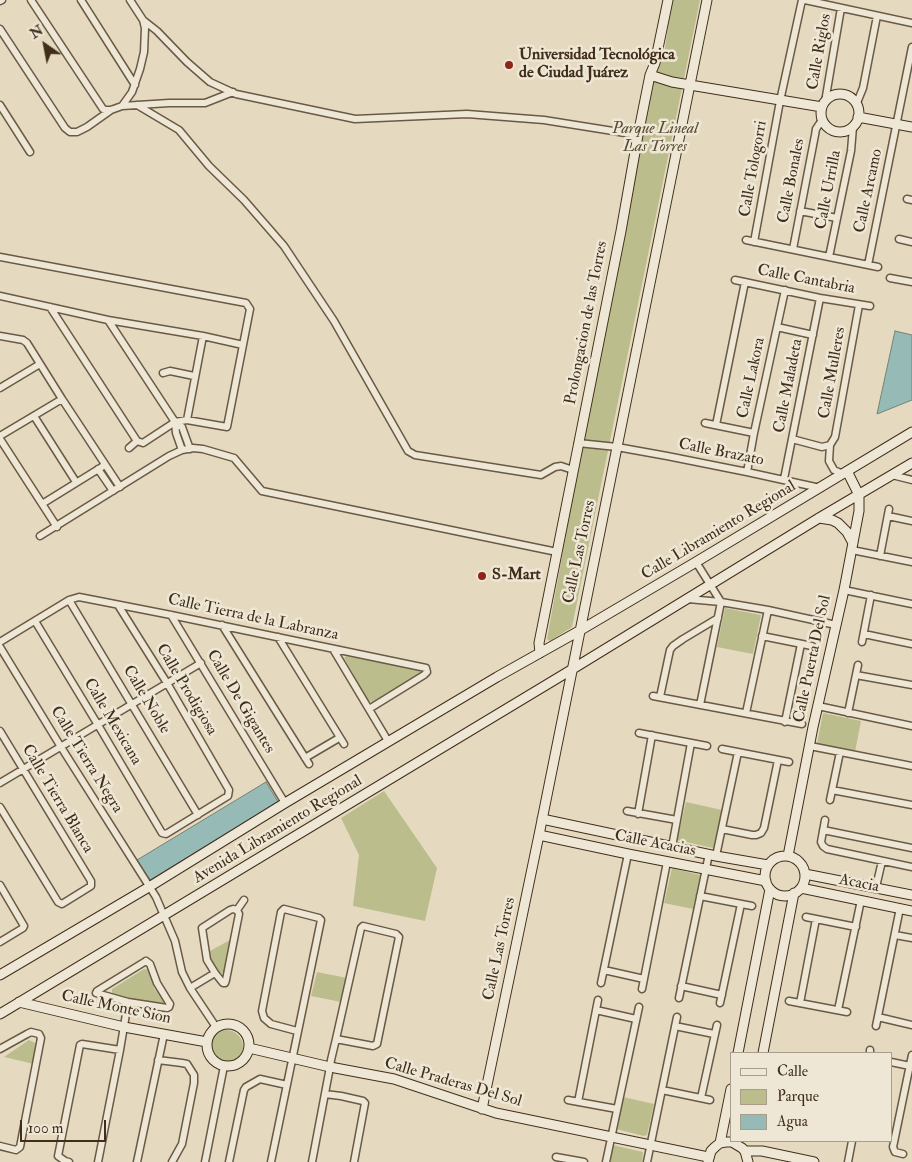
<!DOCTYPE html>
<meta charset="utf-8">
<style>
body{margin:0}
#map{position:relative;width:912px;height:1162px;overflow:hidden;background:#e5dac0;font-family:"IM FELL Double Pica",serif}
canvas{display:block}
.legend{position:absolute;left:730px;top:1052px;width:162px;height:90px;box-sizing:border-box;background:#eee7d6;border:1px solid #a99d8b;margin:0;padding:6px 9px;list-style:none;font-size:15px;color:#412e1a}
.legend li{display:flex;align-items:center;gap:10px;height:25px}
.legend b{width:25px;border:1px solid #a99d8b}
.north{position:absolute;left:20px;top:20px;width:50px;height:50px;-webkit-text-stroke:4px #eee7d6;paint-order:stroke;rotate:327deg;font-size:14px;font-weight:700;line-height:20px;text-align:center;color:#412e1a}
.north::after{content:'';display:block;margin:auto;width:18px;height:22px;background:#412e1a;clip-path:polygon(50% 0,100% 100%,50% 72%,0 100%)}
.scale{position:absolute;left:20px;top:1120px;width:86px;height:22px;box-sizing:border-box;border:2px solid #412e1a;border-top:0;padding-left:6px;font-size:15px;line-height:18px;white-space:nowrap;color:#412e1a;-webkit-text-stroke:4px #eee7d6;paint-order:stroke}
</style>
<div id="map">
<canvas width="912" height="1162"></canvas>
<ul class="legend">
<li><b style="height:6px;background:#eee7d6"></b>Calle</li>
<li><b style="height:14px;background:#bcbd8d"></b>Parque</li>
<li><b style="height:14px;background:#96bab5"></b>Agua</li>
</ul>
<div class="north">N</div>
<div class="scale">100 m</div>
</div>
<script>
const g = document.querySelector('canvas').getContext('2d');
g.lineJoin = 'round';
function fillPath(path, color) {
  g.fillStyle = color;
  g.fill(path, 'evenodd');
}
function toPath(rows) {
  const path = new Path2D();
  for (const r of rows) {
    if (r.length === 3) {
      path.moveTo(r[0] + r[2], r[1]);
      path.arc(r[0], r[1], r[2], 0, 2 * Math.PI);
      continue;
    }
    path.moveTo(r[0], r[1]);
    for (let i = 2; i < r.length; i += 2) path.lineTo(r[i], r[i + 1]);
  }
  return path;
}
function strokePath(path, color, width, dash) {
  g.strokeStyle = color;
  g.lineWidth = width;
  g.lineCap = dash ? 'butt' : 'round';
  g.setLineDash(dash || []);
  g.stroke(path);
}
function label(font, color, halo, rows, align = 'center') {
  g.font = font + ' "IM FELL Double Pica",serif';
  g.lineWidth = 5;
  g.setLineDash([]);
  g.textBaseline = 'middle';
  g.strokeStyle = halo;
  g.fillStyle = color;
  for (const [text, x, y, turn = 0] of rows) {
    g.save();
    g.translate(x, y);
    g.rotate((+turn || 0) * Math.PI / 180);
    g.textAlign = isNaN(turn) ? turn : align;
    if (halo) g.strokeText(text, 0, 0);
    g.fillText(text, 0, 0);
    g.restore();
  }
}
fillPath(toPath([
 [671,0,700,0,572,627,550,641,547,639,638,135,658,55,664,55,667,34],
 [725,608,761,615,753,654,717,647],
 [346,656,420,670,420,673,372,702,368,700,344,658],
 [823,713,861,721,855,752,817,744],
 [384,791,437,868,425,921,353,906,359,855,341,818],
 [686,802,722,810,713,848,677,840],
 [672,868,700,875,693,909,664,903],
 [230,940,224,974,220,972,215,968,211,960,210,951],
 [144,969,150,970,154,988,164,1001,162,1006,112,996,112,989],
 [317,972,352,979,346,1003,311,996],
 [226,1047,17],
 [29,1040,37,1044,34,1064,4,1057],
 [623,1097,654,1104,647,1135,644,1136,616,1129],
 [612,1145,643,1152,642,1162,609,1162]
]), '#bcbd8d');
const water = toPath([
 [895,331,912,335,912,400,877,414,895,331],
 [266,782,278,802,150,880,137,860,266,782]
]);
fillPath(water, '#96bab5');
strokePath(water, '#748277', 1);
const street = toPath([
 [31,0,103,109,106,110,111,110,122,106,132,92,140,69,144,52,145,28,143,20,130,0],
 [81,0,135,85],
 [805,0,912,23],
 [0,1,2,0],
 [143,20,157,31,187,62,210,82,236,94,355,119,467,114,544,120,638,135],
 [0,29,65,128,70,132,77,132,87,127,111,110],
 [825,102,841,8],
 [0,105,30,152],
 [137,105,179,130,209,166,244,200,284,246,334,321,408,451,415,455,541,475,555,467,561,466,573,470],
 [856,105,863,88,877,16],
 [122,106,169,103,205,103,233,92],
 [907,199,912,200],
 [800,211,837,218],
 [899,239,912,242],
 [746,240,878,267],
 [754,242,780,101,802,0],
 [793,249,815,135,816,129,822,120],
 [0,257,246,303,250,309,227,427,187,420,175,422,143,443,137,441,129,448],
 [829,257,851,151,853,127],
 [868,265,912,47],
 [890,278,912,282],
 [735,280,820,298,870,306],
 [0,296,108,320],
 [50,307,137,441],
 [777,327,813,335],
 [0,336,23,340,27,343,62,399,120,487],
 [163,373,170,371,194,376],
 [0,388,40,364],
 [34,416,76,482],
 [187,420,203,336],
 [175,422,176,433,182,450],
 [705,423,754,433],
 [716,425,745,282],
 [0,436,62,399],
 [0,439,57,527],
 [792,439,822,447,830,445],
 [578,443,617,447,667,456,747,472,820,488],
 [190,449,182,427,175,422,108,320,203,336,243,345],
 [98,469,113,491],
 [747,472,754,433,785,290],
 [843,474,834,470,829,461,830,445,835,437,859,305],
 [892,475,912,480],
 [784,479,820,298],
 [42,504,105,465],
 [888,516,912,521],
 [40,536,169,456,182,450,193,448,203,449,234,458,262,491,557,552],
 [852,550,912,562],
 [880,556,889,509],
 [696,562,721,602],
 [844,590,912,604],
 [688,599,721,602,768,610,836,625],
 [69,600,198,815],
 [171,615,285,803],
 [35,621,98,725,162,833,166,834,228,796,229,790,167,683,118,605],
 [222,625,309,764],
 [864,634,912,644],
 [762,636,812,646],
 [278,637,344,744],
 [0,642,69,600,79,597,171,615,426,668,427,672,424,675,369,709],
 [862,642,871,595],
 [0,647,61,747,156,897,175,941,182,972,190,988,216,1027],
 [333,649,388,741],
 [856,675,912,685],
 [653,696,802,724],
 [660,697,670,650,673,646,683,639,718,618],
 [700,705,721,602],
 [818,706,912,726],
 [746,713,768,610],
 [848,713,858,665],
 [785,722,801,644],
 [0,731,91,881,91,886,62,904,58,902,0,807],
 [639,733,707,746],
 [810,746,912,766],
 [722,749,789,762],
 [305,758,339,738],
 [0,783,201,663],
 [832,790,912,805],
 [830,800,840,752],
 [627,811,677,820],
 [638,814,652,735],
 [825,820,821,842,823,846,827,849,912,867],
 [722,829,752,835,756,835,761,833,764,828,778,760],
 [823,830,912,848],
 [672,847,691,743],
 [716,856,738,752],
 [0,885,24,926,23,928,0,942],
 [876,887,882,861],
 [700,896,752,906],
 [237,910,233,909,230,910,202,928,207,960,215,973,223,983,225,983,226,980,239,914,237,910,244,900],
 [806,917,856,927],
 [895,935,912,938],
 [146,961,150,964,157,983,168,1001,170,1004,169,1007,167,1008,128,1002,96,993,97,991,146,961],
 [604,970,644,979],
 [601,983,628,854],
 [681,986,722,995],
 [190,988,215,973],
 [642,989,667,862],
 [679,998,709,854],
 [789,1001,847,1012],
 [720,1003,741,904],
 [800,1003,816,919],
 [596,1010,636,1019],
 [838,1010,861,900],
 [878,1017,912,1025],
 [675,1026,714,1034],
 [876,1026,900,908],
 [0,1049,27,1034,31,1032,39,1034,41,1038,20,1147,16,1150,0,1146],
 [870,1053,870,1050],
 [158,1060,182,1063,187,1064,194,1075,194,1083,182,1144,172,1162],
 [891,1062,910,1066],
 [662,1090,710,1100],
 [325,1094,341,1096,363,1101,365,1103,354,1162],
 [701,1098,717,1025],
 [568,1100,617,1109],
 [578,1102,598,1000],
 [903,1154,895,1152,893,1147,912,1055],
 [556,1157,584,1162],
 [69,1162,65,1161,58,1156,80,1045,82,1044,120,1050],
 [98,1162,120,1050,128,1002],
 [137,1162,164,1034],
 [205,1162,224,1066],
 [229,1162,244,1090,246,1087,260,1079,287,1085],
 [271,1162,321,920,319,918,284,909,281,912,262,1011,264,1018,271,1024,297,1031],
 [312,1162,330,1067,331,1060,336,1039,361,928,363,926,396,934,399,937,377,1044,373,1046,336,1039],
 [606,1162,639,1007],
 [647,1162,677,1017],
 [848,1162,852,1141]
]);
const secondary = toPath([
 [650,75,672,82,822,107],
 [840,113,19],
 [858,117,912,127],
 [819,518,832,520,838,523,847,532,853,543],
 [540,653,539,643,621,231,638,135,650,75,655,63,668,0],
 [542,819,716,856,768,865],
 [539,835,628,854,766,881],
 [785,876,20],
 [788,856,813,727,844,590,859,511,859,495,847,471],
 [805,874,912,895],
 [801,888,912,911],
 [0,975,149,887,285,803,497,677,579,631,696,562,912,432],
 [19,1002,124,1027,207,1042],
 [0,1014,571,670,819,518,912,463],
 [228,1045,21],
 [249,1048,330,1067,394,1079,496,1113,708,1157],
 [738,1053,770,889],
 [763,1053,794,893],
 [482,1109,539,835,707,0],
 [720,1143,731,1089],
 [745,1151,762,1151,814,1162],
 [708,1162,711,1151,715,1147,720,1143,726,1142,732,1142,742,1148,745,1151,748,1162]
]);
strokePath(street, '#6a5944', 9);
strokePath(secondary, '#412e1a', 11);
strokePath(street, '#eee7d6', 6);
strokePath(secondary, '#eee7d6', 9);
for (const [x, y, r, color] of [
 [509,65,5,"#8f2418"],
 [482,576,5,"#8f2418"]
]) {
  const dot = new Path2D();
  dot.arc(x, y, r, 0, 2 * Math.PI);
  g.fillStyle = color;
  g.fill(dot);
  strokePath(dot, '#eee7d6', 2);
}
label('16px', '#412e1a', '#eee7d6', [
 ["Calle Riglos",820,52,-80],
 ["Calle Tologorri",754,169,-80],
 ["Calle Bonales",792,181,-79],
 ["Calle Urrilla",829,190,-79],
 ["Calle Arcamo",869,191,-78],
 ["Calle Cantabria",806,280,11],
 ["Prolongacion de las Torres",587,323,-79],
 ["Calle Mulleres",833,373,-80],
 ["Calle Lakora",752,378,-78],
 ["Calle Maladeta",789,386,-79],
 ["Calle Brazato",721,453,11],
 ["Calle Libramiento Regional",719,531,-31],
 ["Calle Las Torres",580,552,-78],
 ["Calle Tierra de la Labranza",253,618,12],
 ["Calle Puerta Del Sol",813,659,-78],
 ["Calle Prodigiosa",186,690,59],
 ["Calle Noble",146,700,59],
 ["Calle De Gigantes",240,702,59],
 ["Calle Mexicana",112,722,59],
 ["Calle Tierra Negra",86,760,58],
 ["Calle Tierra Blanca",57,799,59],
 ["Avenida Libramiento Regional",278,830,-31],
 ["Calle Acacias",655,844,11],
 ["Acacia",859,884,11],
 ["Calle Las Torres",500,949,-78],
 ["Calle Monte Sion",116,1008,12],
 ["Calle Praderas Del Sol",453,1083,16]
]);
label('bold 16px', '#412e1a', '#eee7d6', [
 ["Universidad Tecnológica",519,56],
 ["de Ciudad Juárez",519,74],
 ["S-Mart",492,576]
], 'left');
label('italic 16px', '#5a4b31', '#eee7d6', [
 ["Parque Lineal",655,130],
 ["Las Torres",655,148]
]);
</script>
